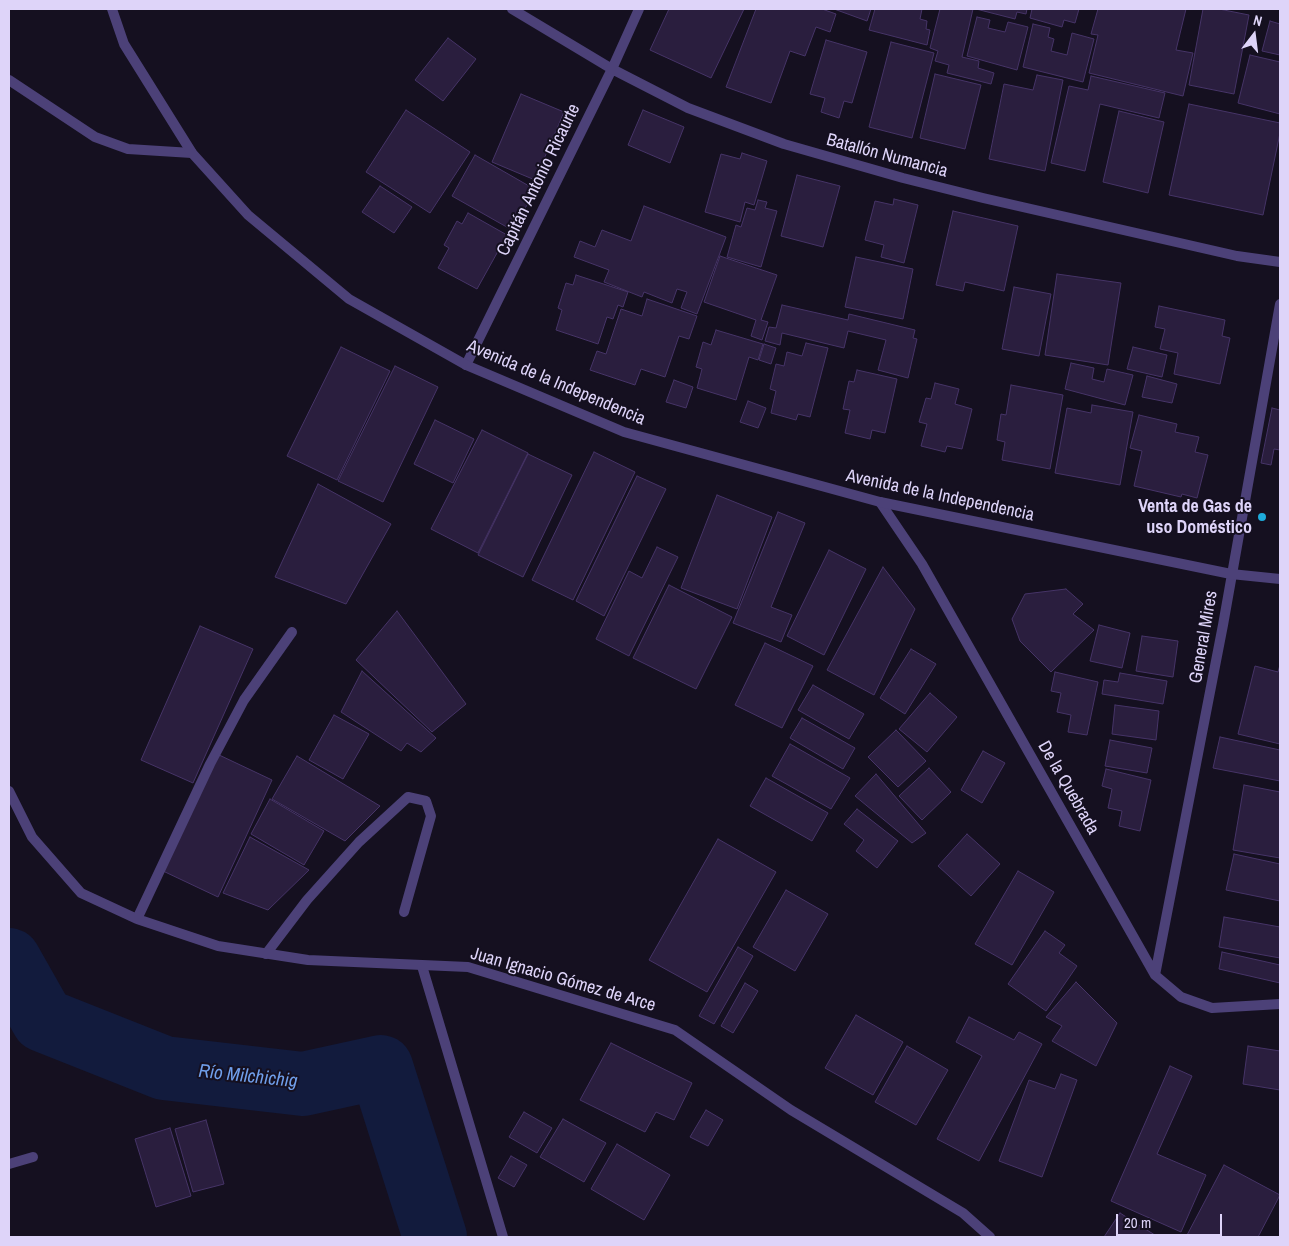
<!DOCTYPE html>
<meta charset="utf-8">
<style>
body{margin:0}
#map{position:relative;width:1289px;height:1246px;overflow:hidden;background:#151020;font-family:"Archivo Narrow",sans-serif}
canvas{display:block}
.frame{position:absolute;inset:0;border:10px solid #ded4f9;pointer-events:none}
.north{position:absolute;left:1229px;top:10px;width:50px;height:50px;-webkit-text-stroke:4px #151020;paint-order:stroke;rotate:15deg;font-size:14px;font-weight:700;line-height:20px;text-align:center;color:#ded4f9}
.north::after{content:'';display:block;margin:auto;width:18px;height:22px;background:#ded4f9;clip-path:polygon(50% 0,100% 100%,50% 72%,0 100%)}
.scale{position:absolute;left:1116px;top:1214px;width:106px;height:22px;box-sizing:border-box;border:2px solid #ded4f9;border-top:0;padding-left:6px;font-size:15px;line-height:18px;white-space:nowrap;color:#ded4f9;-webkit-text-stroke:4px #151020;paint-order:stroke}
</style>
<div id="map">
<canvas width="1289" height="1246"></canvas>
<div class="frame"></div>
<div class="north">N</div>
<div class="scale">20 m</div>
</div>
<script>
const g = document.querySelector('canvas').getContext('2d');
g.lineJoin = 'round';
function toPath(rows) {
  const path = new Path2D();
  for (const r of rows) {
    path.moveTo(r[0], r[1]);
    for (let i = 2; i < r.length; i += 2) path.lineTo(r[i], r[i + 1]);
  }
  return path;
}
function strokePath(path, color, width, dash) {
  g.strokeStyle = color;
  g.lineWidth = width;
  g.lineCap = dash ? 'butt' : 'round';
  g.setLineDash(dash || []);
  g.stroke(path);
}
function fillPath(path, color) {
  g.fillStyle = color;
  g.fill(path, 'evenodd');
}
function label(font, color, halo, rows, align = 'center') {
  g.font = font + ' "Archivo Narrow",sans-serif';
  g.lineWidth = 4;
  g.setLineDash([]);
  g.textBaseline = 'middle';
  g.strokeStyle = halo;
  g.fillStyle = color;
  for (const [text, x, y, turn = 0] of rows) {
    g.save();
    g.translate(x, y);
    g.rotate((+turn || 0) * Math.PI / 180);
    g.textAlign = isNaN(turn) ? turn : align;
    if (halo) g.strokeText(text, 0, 0);
    g.fillText(text, 0, 0);
    g.restore();
  }
}
strokePath(toPath([
 [9,960,43,1020,164,1068,303,1084,381,1067,435,1237]
]), '#121b3d', 64);
const building = toPath([
 [669,9,744,9,711,78,650,50,669,9],
 [756,9,822,9,836,14,830,32,816,27,805,56,790,51,771,103,726,87,756,9],
 [834,9,871,9,867,21,834,9],
 [875,9,922,9,920,19,927,21,926,29,930,30,927,45,869,30,875,9],
 [940,9,973,9,962,57,979,61,978,68,994,73,991,84,947,73,949,65,935,61,938,51,930,48,940,9],
 [976,9,1027,9,1026,14,1017,12,1015,19,976,9],
 [1032,9,1079,9,1075,23,1064,20,1062,27,1030,18,1032,9],
 [1098,9,1186,9,1176,50,1193,53,1183,96,1089,73,1098,35,1091,34,1098,9],
 [1203,9,1219,9,1249,15,1234,94,1189,85,1203,9],
 [977,17,990,20,988,28,1005,32,1008,22,1028,27,1017,70,967,56,977,17],
 [1270,21,1280,24,1280,55,1262,51,1270,21],
 [1033,24,1050,28,1048,37,1054,39,1051,51,1067,55,1072,33,1094,39,1083,82,1023,67,1033,24],
 [448,38,476,59,443,101,415,80,448,38],
 [826,40,867,52,852,103,844,101,839,118,821,112,825,98,810,94,826,40],
 [891,42,934,53,912,138,869,127,891,42],
 [1250,55,1280,62,1280,114,1238,103,1250,55],
 [935,74,981,85,965,149,920,138,935,74],
 [1037,75,1063,80,1045,171,989,159,1004,84,1033,90,1037,75],
 [1091,76,1165,93,1159,118,1100,104,1085,171,1051,163,1069,86,1088,90,1091,76],
 [521,94,564,112,535,180,492,162,521,94],
 [1189,104,1280,123,1280,133,1263,215,1169,195,1189,104],
 [406,110,470,152,430,213,366,172,406,110],
 [643,110,684,127,670,163,628,145,643,110],
 [1119,111,1164,122,1148,193,1103,182,1119,111],
 [742,153,767,161,754,205,745,202,740,222,705,212,721,154,740,159,742,153],
 [475,155,536,190,512,230,452,196,475,155],
 [797,175,840,186,823,247,781,236,797,175],
 [380,186,412,207,394,233,362,212,380,186],
 [894,199,918,205,904,263,881,257,884,245,865,240,875,201,893,205,894,199],
 [758,200,767,202,765,208,777,211,761,267,727,257,736,225,741,227,747,208,755,210,758,200],
 [644,206,726,237,697,314,681,308,687,292,677,289,672,303,644,292,642,297,604,282,609,270,574,257,580,241,595,247,602,230,631,241,644,206],
 [953,211,1018,226,1004,291,965,282,963,291,936,285,953,211],
 [468,213,507,235,477,289,438,268,449,248,444,245,457,221,462,224,468,213],
 [720,256,777,275,761,320,768,322,762,340,751,336,756,320,704,302,720,256],
 [856,257,913,269,903,319,845,307,856,257],
 [1057,274,1121,283,1108,365,1045,355,1057,274],
 [576,275,628,292,623,307,618,305,613,319,607,317,598,344,556,330,562,310,558,308,566,283,573,285,576,275],
 [1014,287,1051,294,1039,356,1002,349,1014,287],
 [647,299,697,316,689,339,679,336,665,377,641,369,635,385,590,370,597,351,606,354,621,309,642,316,647,299],
 [782,305,848,320,849,314,915,330,913,338,917,339,908,378,878,370,886,340,848,331,844,348,782,333,780,345,765,341,769,327,776,328,782,305],
 [1159,306,1225,320,1222,336,1230,338,1220,384,1174,374,1178,353,1160,349,1165,329,1155,327,1159,306],
 [716,330,763,344,758,360,749,357,736,400,697,388,702,369,696,367,703,342,711,345,716,330],
 [806,343,828,348,810,417,798,414,796,420,771,413,776,391,770,389,776,364,784,366,787,352,802,356,806,343],
 [764,344,776,348,771,364,759,360,764,344],
 [341,347,390,371,337,480,287,456,341,347],
 [1133,347,1167,355,1162,377,1127,369,1133,347],
 [1071,363,1094,368,1092,379,1104,382,1107,369,1133,375,1125,405,1065,389,1071,363],
 [395,366,438,387,383,502,338,481,395,366],
 [857,370,897,379,885,433,872,430,870,439,845,433,850,410,843,409,849,381,854,382,857,370],
 [1147,376,1177,384,1172,403,1142,397,1147,376],
 [674,380,693,387,686,408,666,402,674,380],
 [935,383,959,389,955,404,972,409,962,449,947,446,945,452,921,446,927,424,919,422,926,398,931,399,935,383],
 [1011,385,1063,395,1050,469,1002,460,1005,442,997,440,1001,414,1006,415,1011,385],
 [748,401,766,408,758,428,740,422,748,401],
 [1092,405,1133,412,1120,485,1055,473,1067,408,1091,413,1092,405],
 [1272,408,1280,410,1280,450,1274,449,1271,465,1261,463,1272,408],
 [1139,415,1177,424,1175,432,1199,437,1195,452,1208,455,1197,498,1182,494,1181,497,1134,486,1142,451,1130,448,1139,415],
 [435,420,474,439,453,483,414,464,435,420],
 [482,430,528,453,478,553,431,529,482,430],
 [594,452,635,472,573,600,532,580,594,452],
 [528,454,572,475,523,577,478,555,528,454],
 [637,476,666,489,604,616,576,601,637,476],
 [318,484,391,524,346,604,275,577,318,484],
 [717,495,772,517,737,609,681,588,717,495],
 [778,512,805,523,771,607,792,615,781,642,733,623,778,512],
 [657,547,678,557,629,656,596,639,629,571,642,578,657,547],
 [829,550,866,569,824,655,787,636,829,550],
 [883,567,915,609,874,695,827,670,883,567],
 [669,585,732,617,696,689,633,658,669,585],
 [1066,589,1083,604,1073,614,1094,630,1051,672,1020,641,1012,619,1025,594,1066,589],
 [397,611,466,704,432,732,356,660,397,611],
 [1099,625,1130,633,1122,668,1090,661,1099,625],
 [200,626,253,649,193,783,141,760,200,626],
 [1142,636,1178,641,1173,677,1136,671,1142,636],
 [765,643,813,666,782,728,735,705,765,643],
 [911,649,936,664,905,714,880,698,911,649],
 [1280,665,1280,744,1238,734,1255,666,1278,672,1280,665],
 [362,671,436,738,421,752,407,743,401,751,341,712,362,671],
 [1055,672,1098,682,1087,735,1068,732,1071,715,1057,712,1061,693,1051,691,1055,672],
 [1120,673,1167,681,1163,704,1102,694,1104,680,1118,682,1120,673],
 [813,685,864,714,849,739,798,710,813,685],
 [930,693,957,717,927,752,899,729,930,693],
 [1115,705,1159,711,1156,740,1112,734,1115,705],
 [334,715,369,734,343,779,309,760,334,715],
 [802,718,855,748,843,769,790,738,802,718],
 [896,730,926,761,898,787,868,757,896,730],
 [1220,737,1280,750,1280,781,1213,768,1220,737],
 [1110,740,1152,748,1147,773,1105,766,1110,740],
 [790,744,850,778,831,809,772,776,790,744],
 [983,751,1005,763,982,803,961,790,983,751],
 [217,754,272,780,218,897,163,871,217,754],
 [297,756,380,806,345,841,272,799,297,756],
 [929,768,951,792,922,820,899,796,929,768],
 [1106,769,1151,780,1140,831,1119,826,1122,811,1108,808,1112,789,1102,786,1106,769],
 [876,774,926,833,912,843,855,796,876,774],
 [766,778,828,813,812,841,750,806,766,778],
 [1244,785,1280,792,1280,858,1233,850,1244,785],
 [270,799,324,831,304,865,251,834,270,799],
 [857,809,898,841,877,868,856,851,864,840,844,824,857,809],
 [967,834,1000,864,971,896,938,866,967,834],
 [250,837,309,870,268,910,223,893,250,837],
 [718,839,776,872,707,992,649,960,718,839],
 [1234,854,1280,864,1280,901,1226,890,1234,854],
 [1018,871,1054,892,1012,965,975,944,1018,871],
 [786,890,828,914,795,971,753,947,786,890],
 [1224,917,1280,927,1280,958,1219,947,1224,917],
 [1045,931,1065,945,1059,953,1077,966,1046,1011,1008,984,1045,931],
 [738,947,753,956,714,1024,699,1016,738,947],
 [1222,952,1280,965,1280,983,1219,969,1222,952],
 [1076,982,1117,1023,1096,1066,1052,1041,1062,1026,1046,1017,1076,982],
 [745,983,758,991,733,1033,721,1026,745,983],
 [856,1015,903,1042,873,1095,825,1068,856,1015],
 [969,1017,1014,1040,1019,1032,1042,1044,979,1161,937,1139,982,1056,956,1042,969,1017],
 [611,1043,692,1083,674,1120,656,1112,645,1132,580,1100,611,1043],
 [907,1046,948,1070,916,1125,875,1102,907,1046],
 [1248,1046,1280,1051,1280,1090,1243,1084,1248,1046],
 [1170,1066,1192,1076,1157,1154,1206,1175,1181,1232,1111,1201,1170,1066],
 [1061,1074,1077,1080,1042,1177,999,1161,1029,1080,1055,1089,1061,1074],
 [706,1110,723,1120,708,1146,690,1137,706,1110],
 [524,1112,552,1128,537,1153,509,1137,524,1112],
 [563,1119,606,1143,584,1182,540,1157,563,1119],
 [206,1120,224,1184,193,1192,175,1129,206,1120],
 [170,1128,191,1196,156,1207,135,1139,170,1128],
 [617,1144,670,1175,644,1220,591,1189,617,1144],
 [511,1156,527,1165,514,1187,498,1178,511,1156],
 [1224,1165,1280,1195,1258,1237,1186,1237,1224,1165],
 [1120,1213,1158,1237,1104,1237,1120,1213]
]);
fillPath(building, '#2a1e3e');
strokePath(building, '#463467', 1);
strokePath(toPath([
 [266,954,307,900,359,842,408,797,426,801,431,816,404,912],
 [422,966,503,1237]
]), '#4c4178', 10);
strokePath(toPath([
 [512,9,612,69,688,108,784,144,903,178,983,198,1237,256,1280,262],
 [9,80,95,137,128,149,192,153],
 [466,365,612,69,639,9],
 [880,502,922,564,1155,975,1181,997,1212,1008,1280,1004],
 [9,791,32,837,81,893,137,919,218,946,308,960,468,967,675,1030,791,1110,963,1213,990,1237],
 [137,919,210,764,244,700,292,632],
 [1155,975,1223,625,1280,304],
 [9,1164,33,1157]
]), '#4c4178', 10);
strokePath(toPath([
 [112,9,124,44,192,153,248,215,349,299,466,365,624,432,880,502,1231,574,1280,579]
]), '#4c4178', 10);
for (const [x, y, r, color] of [
 [1262,517,5,"#1eabdb"]
]) {
  const dot = new Path2D();
  dot.arc(x, y, r, 0, 2 * Math.PI);
  g.fillStyle = color;
  g.fill(dot);
  strokePath(dot, '#151020', 2);
}
label('18px', '#ded4f9', '#151020', [
 ["Batallón Numancia",887,156,15],
 ["Capitán Antonio Ricaurte",539,180,-64],
 ["Avenida de la Independencia",556,383,23],
 ["Avenida de la Independencia",940,496,12],
 ["General Mires",1204,637,-80],
 ["De la Quebrada",1068,788,60],
 ["Juan Ignacio Gómez de Arce",563,980,16]
]);
label('bold 18px', '#ded4f9', '#151020', [
 ["Venta de Gas de",1252,507],
 ["uso Doméstico",1252,528]
], 'right');
label('italic 19px', '#709feb', '#151020', [
 ["Río Milchichig",248,1077,6]
]);
</script>
